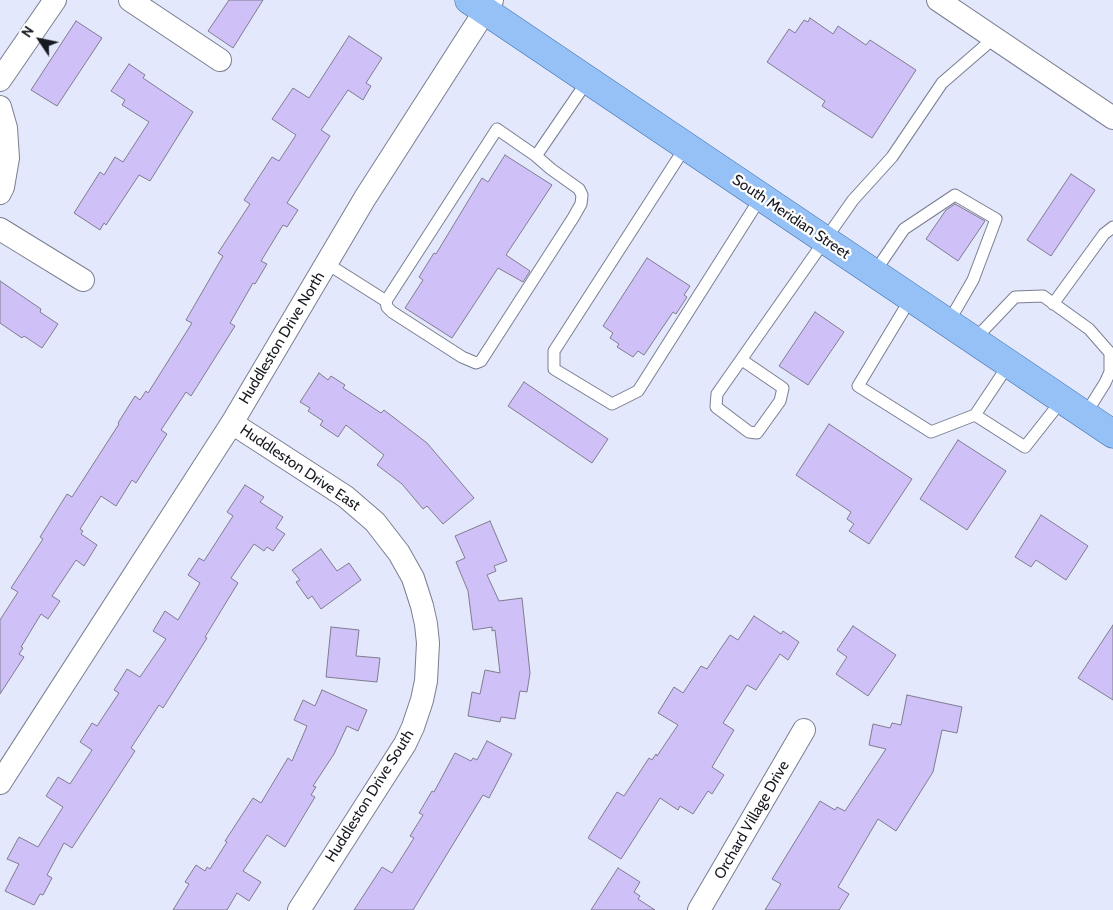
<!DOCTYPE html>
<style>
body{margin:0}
#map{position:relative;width:1113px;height:910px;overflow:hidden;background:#e3e8fd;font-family:Cabin,sans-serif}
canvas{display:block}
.north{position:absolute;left:15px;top:15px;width:50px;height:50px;-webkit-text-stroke:4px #fff;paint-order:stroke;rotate:304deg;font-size:14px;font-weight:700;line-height:20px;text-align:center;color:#181a21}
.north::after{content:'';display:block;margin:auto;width:18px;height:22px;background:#181a21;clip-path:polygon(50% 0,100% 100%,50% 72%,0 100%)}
</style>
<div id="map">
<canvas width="1113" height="910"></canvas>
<div class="north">N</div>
</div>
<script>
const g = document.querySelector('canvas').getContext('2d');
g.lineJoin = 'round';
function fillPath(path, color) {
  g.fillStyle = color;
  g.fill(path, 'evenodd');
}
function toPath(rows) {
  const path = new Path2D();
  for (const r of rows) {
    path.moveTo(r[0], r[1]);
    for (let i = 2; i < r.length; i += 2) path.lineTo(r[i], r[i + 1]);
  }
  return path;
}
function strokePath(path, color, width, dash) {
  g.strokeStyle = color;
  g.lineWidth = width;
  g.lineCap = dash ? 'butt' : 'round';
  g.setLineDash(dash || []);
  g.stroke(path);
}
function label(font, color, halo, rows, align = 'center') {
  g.font = font + ' Cabin,sans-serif';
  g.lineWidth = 4.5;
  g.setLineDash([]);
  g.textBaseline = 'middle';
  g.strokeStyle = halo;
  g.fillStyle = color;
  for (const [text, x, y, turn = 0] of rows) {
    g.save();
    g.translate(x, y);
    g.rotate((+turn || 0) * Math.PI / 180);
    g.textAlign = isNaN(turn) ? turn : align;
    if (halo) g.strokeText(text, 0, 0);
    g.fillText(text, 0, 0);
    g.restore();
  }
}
const building = toPath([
 [229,0,263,0,233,48,208,31,229,0],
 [810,18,833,34,838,26,866,45,870,40,916,70,872,138,822,106,825,101,767,62,789,29,795,33,804,20,808,22,810,18],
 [76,21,102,38,57,106,31,90,76,21],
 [349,36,382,58,366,83,371,86,363,100,348,90,321,130,330,136,287,203,298,210,287,227,283,225,261,261,267,264,255,284,253,283,230,323,235,326,191,396,186,392,161,430,167,434,136,483,132,480,116,506,101,496,80,529,83,531,81,534,97,545,84,566,76,560,52,596,60,601,48,619,41,614,21,647,23,648,19,654,24,657,0,694,0,620,18,592,11,588,43,539,40,537,67,494,72,497,119,424,118,423,135,396,140,400,146,391,148,393,192,323,186,320,223,256,218,253,250,204,244,200,272,157,279,161,296,135,272,119,293,88,309,98,349,36],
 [129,64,145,75,143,78,193,112,150,181,139,175,106,225,104,223,100,230,74,213,100,172,104,175,115,157,123,162,149,122,122,105,125,100,111,91,129,64],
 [505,155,552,185,506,255,530,271,523,282,498,268,452,338,405,308,423,280,419,277,434,253,436,254,482,178,488,182,505,155],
 [1071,174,1095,190,1051,256,1027,240,1071,174],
 [955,204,985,221,958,261,926,239,946,210,955,204],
 [647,258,690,286,684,295,687,297,676,314,673,312,644,355,638,351,633,357,617,347,619,344,610,338,613,333,603,326,647,258],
 [0,281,41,309,40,312,58,324,42,348,24,336,22,338,0,323,0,281],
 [815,312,844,332,808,385,779,366,815,312],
 [319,373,328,380,331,376,345,385,343,388,381,413,384,410,427,443,474,498,443,524,427,506,423,509,402,484,377,465,384,455,346,425,338,437,320,425,323,421,308,411,310,408,300,402,319,373],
 [524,382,608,439,592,463,508,406,524,382],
 [829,424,912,479,869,544,849,531,854,524,847,519,851,512,796,475,829,424],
 [958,440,1006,471,967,530,920,499,958,440],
 [245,485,264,497,260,502,283,517,276,528,285,534,273,551,267,547,264,551,254,544,231,578,238,583,205,637,207,638,163,708,159,705,131,748,135,751,72,848,64,843,47,875,52,878,43,895,40,894,34,905,5,891,19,864,7,859,19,837,38,847,63,807,46,796,58,777,70,784,92,750,80,742,92,723,97,726,119,693,114,690,127,669,140,677,166,639,153,631,165,611,178,620,200,583,188,575,199,558,204,561,233,516,227,512,245,485],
 [1041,515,1088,546,1066,580,1036,560,1031,567,1015,557,1041,515],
 [490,521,507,561,494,566,496,571,487,575,499,601,522,598,530,673,527,692,520,691,515,719,501,717,500,722,468,716,472,692,480,694,485,670,500,673,495,630,492,631,492,627,473,630,468,591,456,562,465,558,455,536,490,521],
 [321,549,337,571,349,563,361,580,321,609,312,596,308,599,296,582,300,580,292,570,321,549],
 [754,616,781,634,783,631,799,642,788,660,780,654,756,690,747,685,723,723,734,730,712,767,724,775,712,794,708,791,693,814,680,806,678,810,660,798,621,859,588,838,617,792,624,796,649,758,652,760,656,754,657,756,678,725,658,713,674,687,683,693,701,666,707,669,730,635,738,640,754,616],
 [1113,625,1113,700,1078,678,1113,625],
 [853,626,896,655,868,696,836,674,847,657,837,650,853,626],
 [331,627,359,630,356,656,380,658,377,682,326,677,331,627],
 [322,690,367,710,358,731,347,726,334,754,313,786,316,787,311,795,315,797,285,847,267,835,243,871,261,882,249,901,237,893,227,910,173,910,189,884,185,882,196,865,205,871,207,867,210,869,227,842,225,841,253,798,261,803,288,758,292,761,307,726,294,720,303,700,315,706,322,690],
 [907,695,962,707,957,733,942,730,933,772,896,831,878,819,838,887,849,894,839,910,765,910,781,884,772,879,820,801,835,810,837,807,845,811,886,749,869,745,873,724,890,728,892,723,901,725,907,695],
 [487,741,512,754,489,798,483,795,413,910,354,910,382,867,392,873,414,838,410,836,423,815,419,813,432,791,434,792,455,753,471,761,473,758,477,760,487,741],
 [618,868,640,882,634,892,640,896,638,899,655,910,591,910,618,868]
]);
fillPath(building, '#cfc0f8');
strokePath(building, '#807c8f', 1);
const service = toPath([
 [686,146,554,351,554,369,612,404,638,391,761,197],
 [326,263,386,301,497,129,536,156,588,80],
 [874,273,904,229,955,195,996,219,973,280,948,323],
 [911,298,858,386,931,432,975,415,1025,447,1062,400],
 [386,301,387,307,392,312,462,357,476,363,481,361,573,218,581,204,582,195,579,189,551,169,536,156],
 [1053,304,1104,234,1113,227],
 [974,340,1015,297,1043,296,1089,329,1110,353,1110,372,1105,383,1085,415],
 [742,360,783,388,780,401,757,433,749,432,716,407,717,394,853,200,892,157,942,83,994,38],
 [975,415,1009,364]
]);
const minor = toPath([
 [130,0,220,60],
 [938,0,1113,118],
 [0,80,55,0],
 [0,107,6,128,8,158,3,187,0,193],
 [0,229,83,280],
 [232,423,346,497,375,522,399,553,413,578,422,606,426,624,428,643,426,681,422,700,413,727,405,744,299,910],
 [0,783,232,423,365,198,492,0],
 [699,910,804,730]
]);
const primary = toPath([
 [469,0,1113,434]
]);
strokePath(service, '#7a7e91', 13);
strokePath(minor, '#7a7e91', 24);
strokePath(primary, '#3b6ca8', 29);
strokePath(service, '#fff', 11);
strokePath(minor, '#fff', 22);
strokePath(primary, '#95c1f7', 28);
label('15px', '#181a21', '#fff', [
 ["South Meridian Street",791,217,34],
 ["Huddleston Drive North",282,338,-59],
 ["Huddleston Drive East",300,468,34],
 ["Huddleston Drive South",370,796,-58],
 ["Orchard Village Drive",752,820,-60]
]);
</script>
